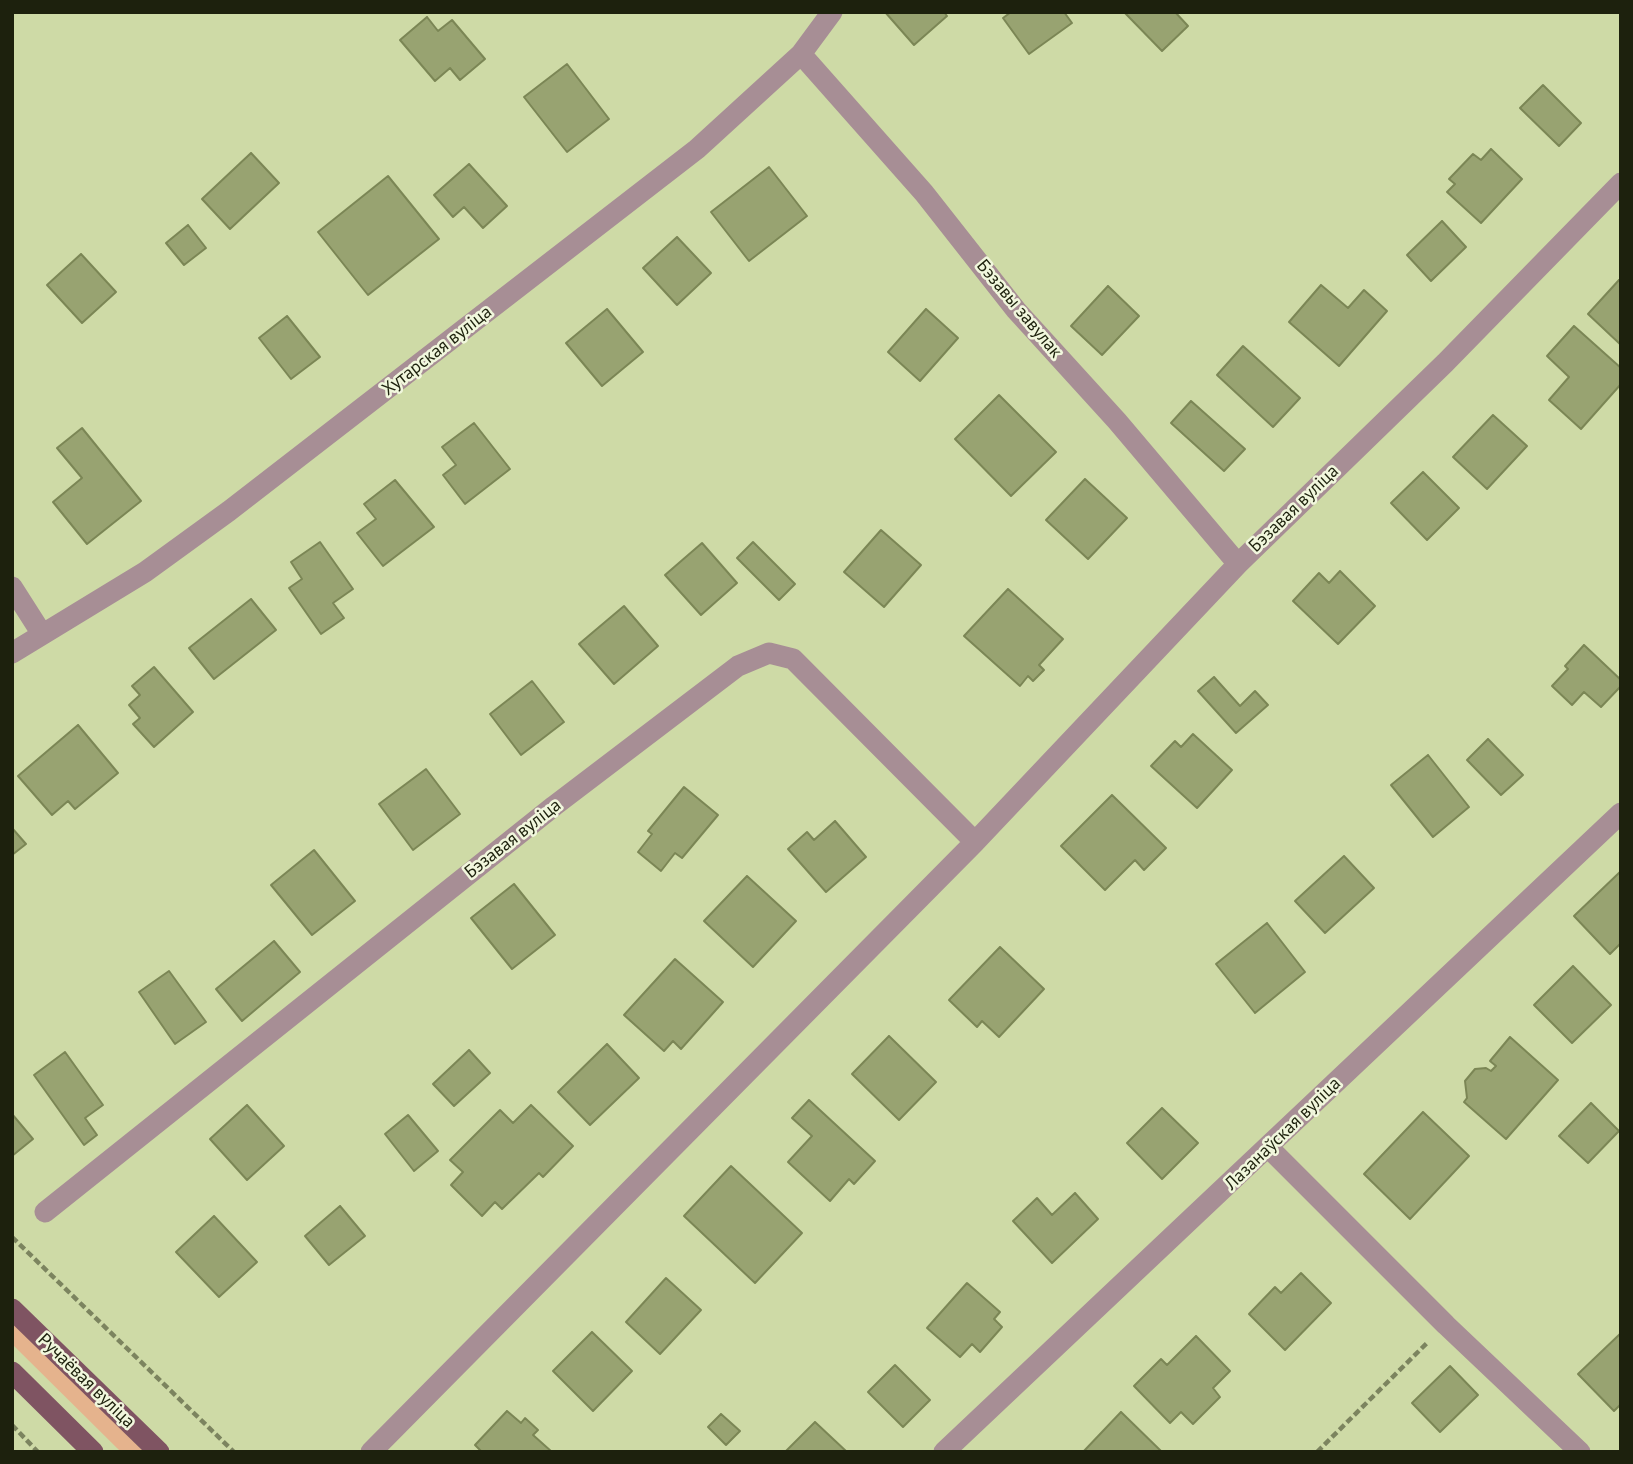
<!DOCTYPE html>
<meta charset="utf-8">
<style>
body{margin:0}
#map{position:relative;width:1633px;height:1464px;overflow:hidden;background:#cedaa6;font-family:"PT Sans",sans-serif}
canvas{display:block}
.frame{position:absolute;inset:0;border:14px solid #1d210d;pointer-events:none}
</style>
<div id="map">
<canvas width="1633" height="1464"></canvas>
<div class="frame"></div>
</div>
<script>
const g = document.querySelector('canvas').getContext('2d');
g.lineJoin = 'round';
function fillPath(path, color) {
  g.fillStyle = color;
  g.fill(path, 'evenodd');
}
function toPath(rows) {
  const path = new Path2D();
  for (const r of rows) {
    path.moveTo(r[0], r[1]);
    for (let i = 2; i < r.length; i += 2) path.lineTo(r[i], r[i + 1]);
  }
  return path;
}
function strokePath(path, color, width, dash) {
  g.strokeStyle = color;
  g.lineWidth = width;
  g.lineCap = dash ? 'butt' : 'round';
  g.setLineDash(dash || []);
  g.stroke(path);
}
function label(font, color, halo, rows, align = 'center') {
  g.font = font + ' "PT Sans",sans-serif';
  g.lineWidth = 5;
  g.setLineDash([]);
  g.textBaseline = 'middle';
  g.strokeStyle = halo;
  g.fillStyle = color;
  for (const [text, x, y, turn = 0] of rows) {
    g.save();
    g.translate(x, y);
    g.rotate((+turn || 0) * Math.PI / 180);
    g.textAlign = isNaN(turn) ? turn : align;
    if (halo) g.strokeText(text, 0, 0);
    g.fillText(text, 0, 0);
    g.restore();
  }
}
fillPath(toPath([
 [12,1320,144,1452,121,1452,12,1344]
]), '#e5b38d');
const building = toPath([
 [885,12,944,12,947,16,914,45,885,12],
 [1011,12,1064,12,1072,23,1029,54,1003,18,1011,12],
 [1124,12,1175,12,1188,26,1162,51,1124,12],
 [427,17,438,31,452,20,485,59,460,80,450,68,435,81,400,40,427,17],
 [567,64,609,119,567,152,524,97,567,64],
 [1543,85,1581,123,1559,146,1520,108,1543,85],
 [1491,149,1522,179,1481,223,1447,192,1455,184,1449,179,1473,154,1481,160,1491,149],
 [251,153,279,183,230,229,202,199,251,153],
 [469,164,507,206,483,228,464,207,453,217,434,195,469,164],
 [769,167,807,216,749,261,711,212,769,167],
 [388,176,439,239,368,295,318,232,388,176],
 [1442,221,1466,247,1431,281,1407,255,1442,221],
 [188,225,206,248,184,265,166,243,188,225],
 [677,237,711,273,677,305,643,268,677,237],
 [81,254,116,292,82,323,47,285,81,254],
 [1619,280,1621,282,1621,345,1588,314,1619,280],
 [1321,285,1348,308,1364,290,1387,311,1339,366,1289,322,1321,285],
 [1108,286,1139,316,1102,355,1071,326,1108,286],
 [607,309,643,352,602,386,566,343,607,309],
 [926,309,958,338,920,381,888,352,926,309],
 [287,316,320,357,291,379,259,338,287,316],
 [1574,326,1621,368,1621,384,1581,429,1549,400,1569,377,1547,356,1574,326],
 [1243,346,1300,398,1273,427,1217,375,1243,346],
 [999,395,1056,452,1011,496,955,439,999,395],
 [1191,401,1245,449,1224,471,1171,423,1191,401],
 [1493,415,1527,446,1487,489,1453,457,1493,415],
 [474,423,510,469,465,504,443,475,456,465,442,447,474,423],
 [82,428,141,501,87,544,53,502,82,478,57,448,82,428],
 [1423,472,1459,508,1427,540,1391,503,1423,472],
 [1085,479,1127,518,1088,559,1046,520,1085,479],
 [395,480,434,527,383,566,357,533,376,519,364,504,395,480],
 [881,530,921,565,884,607,844,572,881,530],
 [320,542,353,589,333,603,344,618,321,634,289,588,302,579,291,562,320,542],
 [753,542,795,584,779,600,737,558,753,542],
 [702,543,737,583,701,615,665,575,702,543],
 [1340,571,1375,606,1338,644,1293,601,1319,573,1329,583,1340,571],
 [1008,589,1063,639,1039,665,1044,670,1033,681,1028,676,1020,686,964,636,1008,589],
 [251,599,276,630,214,679,189,648,251,599],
 [624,606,658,646,614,684,579,644,624,606],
 [1584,645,1621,680,1621,686,1601,707,1584,692,1572,705,1552,686,1568,669,1565,666,1584,645],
 [154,667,193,712,154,747,133,724,140,718,129,705,140,695,132,686,154,667],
 [1214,677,1240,706,1255,691,1268,705,1236,733,1198,691,1214,677],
 [532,681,564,722,521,755,490,714,532,681],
 [78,725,118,773,75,809,68,801,52,815,18,776,78,725],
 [1193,734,1232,770,1197,808,1151,766,1175,741,1181,747,1193,734],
 [1488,739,1523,775,1501,795,1467,760,1488,739],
 [1428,755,1469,807,1433,837,1391,785,1428,755],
 [426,769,460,814,413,850,379,804,426,769],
 [684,787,718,815,682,858,675,853,661,871,638,852,652,834,648,831,684,787],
 [1112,795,1166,848,1144,870,1135,860,1105,890,1061,846,1112,795],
 [835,821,866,857,826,892,788,849,807,832,814,840,835,821],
 [12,828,26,844,12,855,12,828],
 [314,850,355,901,312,935,271,885,314,850],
 [1344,856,1374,888,1325,933,1295,901,1344,856],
 [1621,871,1621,943,1610,954,1574,916,1621,871],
 [747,876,796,921,753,967,704,921,747,876],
 [514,884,555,935,512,969,471,918,514,884],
 [1267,923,1305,972,1255,1013,1216,964,1267,923],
 [274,941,300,972,242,1021,216,989,274,941],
 [1000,947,1044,989,999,1037,982,1021,977,1027,949,1000,1000,947],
 [675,959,723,1002,681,1049,673,1041,664,1051,624,1015,675,959],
 [1573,966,1611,1005,1572,1043,1534,1005,1573,966],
 [169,971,206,1022,175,1044,139,992,169,971],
 [889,1036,936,1082,899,1120,852,1074,889,1036],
 [1510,1037,1558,1080,1506,1139,1464,1102,1467,1098,1465,1081,1475,1069,1486,1068,1491,1071,1496,1066,1490,1061,1510,1037],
 [607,1044,639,1078,590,1125,558,1092,607,1044],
 [469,1050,490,1073,454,1106,433,1084,469,1050],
 [65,1052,103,1105,85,1118,97,1135,84,1145,34,1075,65,1052],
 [809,1100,875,1161,854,1184,849,1179,830,1201,788,1162,812,1136,792,1118,809,1100],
 [1591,1103,1619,1131,1588,1163,1559,1136,1591,1103],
 [247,1105,284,1146,247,1180,210,1139,247,1105],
 [531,1105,573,1146,543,1177,539,1173,502,1209,495,1202,482,1216,451,1185,463,1172,450,1160,500,1110,513,1123,531,1105],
 [1162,1108,1198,1143,1162,1179,1127,1143,1162,1108],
 [1423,1112,1469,1156,1410,1219,1364,1174,1423,1112],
 [12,1114,33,1139,12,1156,12,1114],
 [408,1115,438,1151,414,1171,385,1134,408,1115],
 [731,1166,802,1233,755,1283,684,1216,731,1166],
 [1075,1193,1098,1219,1052,1263,1013,1221,1037,1198,1052,1215,1075,1193],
 [340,1206,365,1236,329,1265,305,1236,340,1206],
 [214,1216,257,1262,219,1297,176,1252,214,1216],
 [1301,1273,1331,1303,1285,1350,1249,1314,1275,1287,1281,1293,1301,1273],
 [666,1278,701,1310,660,1354,626,1322,666,1278],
 [967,1283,1000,1312,994,1319,1002,1327,980,1352,972,1344,960,1357,927,1328,967,1283],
 [592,1332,632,1371,593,1411,553,1371,592,1332],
 [1621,1333,1621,1404,1614,1411,1578,1374,1621,1333],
 [1196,1336,1230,1371,1213,1388,1220,1397,1193,1424,1181,1412,1170,1423,1134,1386,1161,1359,1167,1365,1196,1336],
 [895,1365,930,1400,903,1427,868,1392,895,1365],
 [1450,1366,1478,1395,1440,1432,1412,1403,1450,1366],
 [507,1411,521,1423,525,1418,538,1430,533,1435,552,1452,482,1452,475,1445,507,1411],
 [1121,1412,1162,1452,1083,1452,1121,1412],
 [721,1414,740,1431,726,1445,708,1427,721,1414],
 [815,1422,847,1452,785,1452,815,1422]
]);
fillPath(building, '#98a371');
strokePath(building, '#7b8655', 2);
strokePath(toPath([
 [12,1237,234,1452],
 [12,1425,38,1452],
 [1317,1452,1428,1342]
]), '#7c845f', 4.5, [7, 3.5]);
strokePath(toPath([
 [801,54,924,193,1016,310,1117,421,1238,564],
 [12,587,42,634],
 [12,653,145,572,229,511,697,149,801,54,832,12],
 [1269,1148,1446,1325,1580,1452],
 [45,1212,554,806,738,666,769,653,793,659,975,842],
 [371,1452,975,842,1238,564,1445,363,1621,183],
 [944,1452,1621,813]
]), '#a78e95', 21);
strokePath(toPath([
 [12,1309,159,1452],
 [12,1372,93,1452]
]), '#7f5462', 21);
label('18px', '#1d210d', '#f1f7dd', [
 ["Бэзавы завулак",1019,309,50],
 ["Хутарская вуліца",437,351,-38],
 ["Бэзавая вуліца",1294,509,-44],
 ["Бэзавая вуліца",513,839,-38],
 ["Лазанаўская вуліца",1283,1134,-44],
 ["Ручаёвая вуліца",86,1381,44]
]);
</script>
